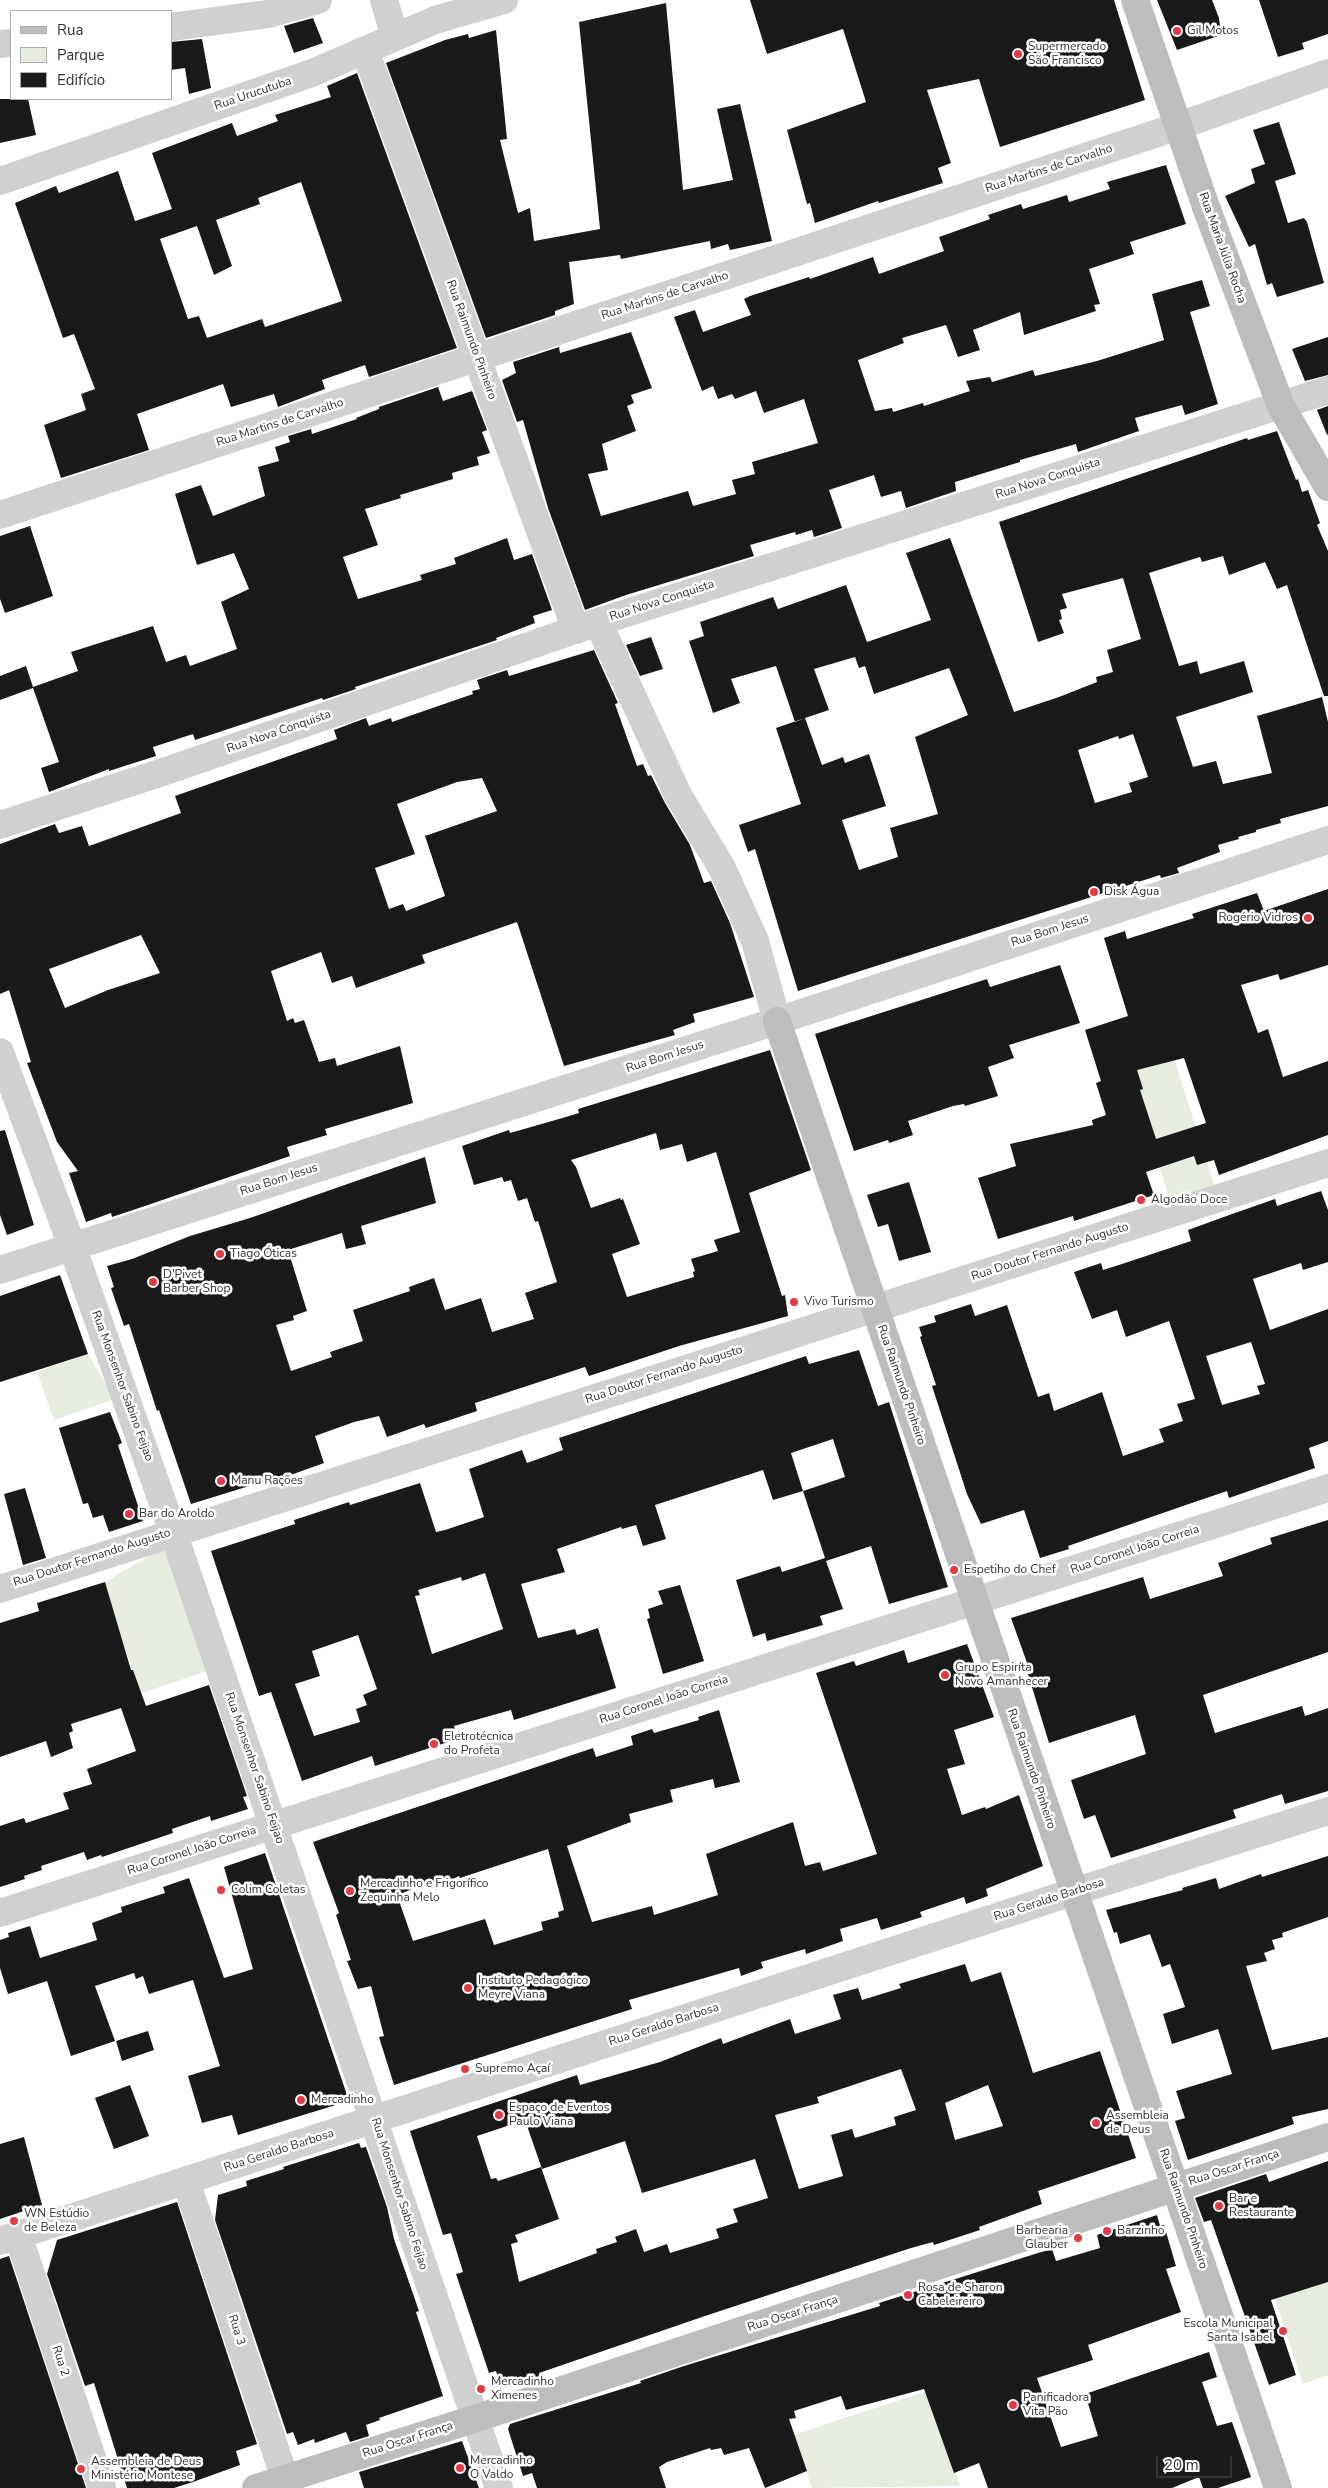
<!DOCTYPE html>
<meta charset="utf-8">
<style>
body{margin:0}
#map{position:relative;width:1328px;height:2488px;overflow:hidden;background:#fff;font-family:"Nunito Sans",sans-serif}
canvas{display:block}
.legend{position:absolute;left:10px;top:10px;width:162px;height:90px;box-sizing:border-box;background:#fff;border:1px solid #adadad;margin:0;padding:6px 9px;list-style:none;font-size:15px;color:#333}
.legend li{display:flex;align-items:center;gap:10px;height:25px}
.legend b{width:25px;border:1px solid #adadad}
.scale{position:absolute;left:1156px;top:2456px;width:76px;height:22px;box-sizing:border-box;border:2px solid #333;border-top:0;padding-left:6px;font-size:15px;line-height:18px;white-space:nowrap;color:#333;-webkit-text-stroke:4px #fff;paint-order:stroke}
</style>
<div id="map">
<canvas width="1328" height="2488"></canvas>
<ul class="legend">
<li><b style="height:6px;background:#bdbdbd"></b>Rua</li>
<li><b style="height:14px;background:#e6ecdf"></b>Parque</li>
<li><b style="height:14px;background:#1a1a1a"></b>Edifício</li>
</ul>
<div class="scale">20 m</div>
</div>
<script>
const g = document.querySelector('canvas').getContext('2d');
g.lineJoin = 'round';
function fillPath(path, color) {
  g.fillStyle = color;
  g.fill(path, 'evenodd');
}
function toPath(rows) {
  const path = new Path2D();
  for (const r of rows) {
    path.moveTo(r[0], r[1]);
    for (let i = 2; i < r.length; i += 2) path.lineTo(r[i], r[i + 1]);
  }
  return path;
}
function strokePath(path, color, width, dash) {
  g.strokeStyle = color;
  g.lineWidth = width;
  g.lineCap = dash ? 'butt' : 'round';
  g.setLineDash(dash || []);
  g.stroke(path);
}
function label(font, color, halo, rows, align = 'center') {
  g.font = font + ' "Nunito Sans",sans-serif';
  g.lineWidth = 5;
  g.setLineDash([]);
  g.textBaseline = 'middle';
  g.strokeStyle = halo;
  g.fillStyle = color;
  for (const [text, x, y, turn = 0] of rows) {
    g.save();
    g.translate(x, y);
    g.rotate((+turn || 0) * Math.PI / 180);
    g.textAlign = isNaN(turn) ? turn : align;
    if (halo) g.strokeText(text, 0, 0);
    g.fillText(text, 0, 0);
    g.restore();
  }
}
fillPath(toPath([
 [1170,1046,1215,1187,1170,1201,1125,1060],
 [88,1354,115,1399,54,1420,37,1372],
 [166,1546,210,1670,142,1693,125,1649,105,1582],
 [1328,2274,1328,2375,1303,2384,1273,2293],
 [927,2391,960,2486,812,2488,793,2435]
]), '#e6ecdf');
fillPath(toPath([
 [750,0,1114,0,1145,100,1000,147,979,79,927,90,951,163,938,168,943,183,879,203,878,201,815,223,810,203,807,204,787,130,866,102,843,29,767,54],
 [1157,0,1212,0,1219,18,1221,35,1177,50],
 [1259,0,1328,0,1328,34,1302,43,1304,49,1278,57],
 [666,3,683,190,733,180,717,109,740,104,772,241,730,250,728,244,711,249,710,241,621,259,620,255,569,262,574,304,555,311,555,315,486,338,386,63,445,40,468,34,469,38,496,30,507,139,500,140,518,213,530,208,534,241,600,229,579,22],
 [313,18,323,43,294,53,284,26],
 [202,39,211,88,189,94,185,68,171,70,171,42],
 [357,73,457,348,369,377,365,365,322,380,325,389,278,407,274,394,231,407,223,384,137,414,149,450,61,478,44,425,86,410,81,394,95,389,74,334,63,338,15,203,56,186,59,193,118,171,135,221,172,209,152,153,232,123,237,136,278,121,275,115,331,97,327,86],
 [301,182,342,301,265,327,262,319,207,338,199,316,188,319,160,239,197,226,214,275,232,266,216,220,260,204,258,198],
 [0,99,28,99,36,135,0,143],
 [1279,122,1296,174,1275,181,1288,223,1304,218,1307,222,1324,283,1277,297,1272,283,1267,285,1255,244,1249,247,1225,196,1255,183,1251,169,1265,164,1253,130],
 [1166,165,1186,224,1130,242,1134,254,1089,269,1100,304,1094,305,1096,311,1024,335,1020,312,973,330,980,350,958,357,946,325,902,338,904,343,858,360,875,411,892,408,893,412,923,403,924,406,970,391,966,381,990,377,992,382,1033,370,1035,376,1097,361,1164,340,1152,294,1202,280,1210,306,1190,312,1218,404,1185,415,1182,405,1135,418,1139,431,1078,452,1076,444,1020,460,1020,462,955,482,956,491,906,508,901,491,881,497,874,475,829,490,842,528,814,537,812,530,796,535,795,532,750,545,754,556,626,595,585,610,548,508,523,420,517,422,502,380,516,373,513,362,559,347,560,353,631,332,652,388,631,395,634,403,627,406,636,431,602,444,608,470,588,474,601,516,688,491,693,506,736,494,732,480,755,474,752,462,818,443,804,399,764,413,756,391,735,399,732,394,718,399,713,386,702,391,674,317,695,310,703,332,751,315,744,299,750,296,809,277,810,279,873,257,879,274,944,251,939,237,990,219,988,215,1021,204,1023,209,1067,195,1069,202,1110,189,1107,182],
 [1328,337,1328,375,1305,381,1292,349],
 [438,387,443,401,472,391,487,430,482,432,490,453,477,457,479,465,452,473,453,479,400,495,401,498,365,509,378,545,343,557,358,599,422,580,420,575,456,564,454,558,507,538,514,560,532,554,552,610,533,616,535,623,496,638,497,640,355,687,356,689,323,700,322,698,195,740,193,734,153,747,156,756,109,771,109,769,49,792,41,768,59,762,33,688,0,700,0,676,26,666,33,687,78,671,71,652,153,626,166,662,186,655,190,666,237,649,221,602,249,589,234,553,197,565,175,494,201,485,213,516,265,496,258,467,279,461,275,447,290,442,288,436,311,429,312,434,357,419,356,418,379,409,379,407],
 [1328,406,1328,434,1327,435,1317,410],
 [1277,431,1296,480,1298,479,1302,492,1308,490,1320,523,1317,525,1328,551,1328,696,1324,696,1287,585,1277,589,1265,562,1229,575,1223,556,1202,562,1200,557,1149,573,1179,666,1197,661,1200,674,1244,661,1253,692,1176,717,1193,767,1216,761,1223,784,1272,773,1257,716,1322,697,1328,722,1328,806,1280,819,1281,823,1256,830,1256,832,1238,837,1239,839,1218,845,1220,852,1177,868,1179,873,1161,878,1160,875,798,991,755,849,748,852,739,825,801,804,776,728,805,718,795,722,776,666,731,679,740,703,713,713,689,641,704,636,700,622,773,597,778,609,846,585,867,642,931,620,906,553,950,538,1014,712,1059,697,1097,682,1096,677,1113,672,1107,650,1141,639,1123,578,1062,594,1067,608,1060,610,1062,619,1059,620,1064,633,1038,642,999,522,1247,438,1248,440],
 [855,657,859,668,865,666,874,694,949,668,968,715,915,737,938,814,890,828,898,857,859,870,842,820,886,806,869,754,845,763,843,757,822,765,805,718,829,710,814,669],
 [1133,734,1148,777,1129,783,1132,792,1095,803,1078,750,1118,736,1119,739],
 [30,526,53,596,5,613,0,599,0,536],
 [651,637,663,669,640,676,626,645],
 [594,650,618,703,615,704,637,766,643,764,648,776,651,775,665,803,690,845,704,883,711,881,730,923,754,997,693,1014,695,1022,673,1030,675,1035,564,1066,517,922,422,955,425,963,356,988,352,976,332,983,321,952,271,971,287,1021,293,1018,295,1023,304,1020,319,1062,335,1058,337,1066,400,1046,413,1103,325,1129,327,1135,287,1147,290,1156,148,1205,112,1217,111,1213,86,1222,69,1173,78,1171,57,1142,27,1063,31,1062,9,990,0,994,0,844,55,824,59,833,82,826,89,846,181,813,175,796,337,739,334,730,366,718,369,726,391,718,392,722,473,694,472,691,480,689,477,680,507,670,509,676],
 [482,778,497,811,425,836,445,896,406,911,403,904,389,909,375,868,415,854,397,804,457,782],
 [141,935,160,973,108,990,65,1008,49,969],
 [1328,889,1328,965,1280,980,1278,974,1241,985,1258,1033,1268,1029,1283,1077,1328,1061,1328,1135,1219,1175,1214,1160,1197,1165,1194,1156,1146,1172,1154,1195,1074,1221,1073,1216,998,1239,978,1178,1016,1166,1010,1144,1093,1125,1092,1120,1106,1115,1096,1083,1101,1081,1085,1030,1128,1016,1104,938,1125,931,1127,939,1194,918,1192,914,1257,893,1264,911],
 [1184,1058,1206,1123,1156,1139,1140,1090,1143,1089,1137,1070],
 [1060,965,1080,1023,1009,1045,1014,1058,988,1067,998,1096,965,1106,964,1104,953,1106,908,1121,913,1135,889,1143,888,1140,854,1151,815,1034,987,979,990,987],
 [770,1050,811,1170,749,1193,782,1296,785,1295,788,1316,679,1346,589,1376,585,1367,475,1403,477,1411,426,1428,424,1424,387,1437,379,1416,354,1422,315,1436,324,1463,260,1486,259,1483,191,1504,159,1410,157,1411,129,1324,124,1326,111,1288,114,1287,107,1266,132,1259,190,1236,250,1218,425,1157,436,1203,361,1226,366,1244,346,1249,342,1233,288,1250,307,1311,293,1316,294,1320,276,1325,291,1371,332,1357,330,1352,363,1341,353,1310,410,1291,409,1287,434,1278,445,1310,481,1298,492,1332,534,1319,525,1293,557,1282,538,1221,535,1222,527,1198,518,1201,511,1180,504,1182,502,1177,474,1185,462,1146,509,1130,510,1133,559,1119,579,1113,578,1109],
 [656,1133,660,1150,682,1144,687,1162,716,1152,740,1232,714,1240,718,1251,691,1259,695,1271,693,1272,694,1277,627,1297,612,1254,640,1244,623,1199,621,1200,620,1198,591,1208,576,1167,571,1160],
 [5,1130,34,1225,7,1235,0,1215,0,1131],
 [909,1182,931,1252,899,1261,888,1224,878,1227,867,1195],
 [1321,1191,1328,1210,1328,1262,1303,1270,1301,1263,1253,1279,1270,1330,1328,1309,1328,1441,1309,1448,1315,1468,1229,1498,1227,1491,1183,1506,1068,1546,1069,1549,1040,1558,1024,1510,981,1524,967,1494,932,1386,936,1385,920,1337,922,1336,919,1327,936,1322,934,1316,971,1304,975,1316,1007,1305,1038,1397,1049,1393,1054,1411,1102,1392,1123,1456,1164,1442,1159,1429,1183,1421,1177,1404,1195,1399,1169,1321,1126,1337,1117,1310,1092,1319,1074,1272,1101,1263,1103,1270,1125,1263,1191,1241,1188,1230,1232,1214,1275,1199,1277,1206],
 [1251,1342,1265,1384,1257,1386,1260,1394,1222,1405,1206,1356],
 [60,1275,88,1354,0,1382,0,1296],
 [859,1350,878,1406,889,1402,948,1587,889,1604,871,1546,826,1561,843,1609,820,1616,823,1625,767,1641,765,1633,753,1637,736,1580,780,1566,782,1572,825,1558,803,1491,773,1500,763,1470,655,1505,666,1539,643,1546,636,1525,622,1529,621,1527,557,1549,565,1572,521,1584,538,1638,575,1629,577,1635,598,1628,616,1688,514,1720,511,1710,454,1726,457,1739,375,1766,372,1756,302,1781,271,1692,259,1696,211,1551,295,1524,294,1520,349,1502,350,1505,420,1483,436,1532,445,1530,484,1517,469,1469,522,1450,527,1463,563,1450,559,1438,806,1356,809,1364],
 [833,1439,845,1477,803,1491,791,1453],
 [485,1573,503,1629,432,1654,415,1596,420,1595,418,1590,461,1577,462,1581],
 [358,1635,377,1689,363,1695,367,1705,356,1709,360,1722,314,1736,295,1684,320,1676,312,1651],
 [110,1412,122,1443,118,1445,143,1521,109,1532,103,1515,93,1518,88,1503,83,1504,59,1428],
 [25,1488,46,1558,23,1565,4,1494],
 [1328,1520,1328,1652,1203,1695,1215,1733,1302,1706,1305,1716,1328,1708,1328,1791,1285,1804,1282,1794,1233,1810,1236,1818,1111,1858,1095,1815,1084,1819,1071,1780,1146,1754,1135,1715,1049,1743,1028,1674,1031,1674,1011,1618,1143,1577,1150,1599,1223,1576,1218,1563,1272,1544,1270,1538],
 [105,1582,131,1670,133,1670,146,1706,209,1685,247,1796,243,1797,248,1809,211,1821,210,1816,172,1829,173,1833,102,1857,101,1855,87,1860,84,1852,41,1866,42,1870,24,1876,25,1879,0,1887,0,1826,24,1818,26,1823,69,1809,63,1793,92,1784,87,1769,136,1751,121,1708,71,1724,73,1731,69,1733,73,1748,51,1757,46,1741,0,1757,0,1623,39,1611,37,1603],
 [680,1585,704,1661,663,1674,647,1619,650,1618,648,1609,663,1604,658,1591],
 [967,1644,994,1717,954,1730,965,1764,947,1769,962,1815,985,1807,986,1809,1019,1795,1043,1866,986,1889,988,1896,966,1904,964,1897,920,1912,922,1917,881,1930,877,1918,840,1929,843,1941,806,1954,805,1949,761,1962,763,1968,741,1976,739,1968,629,2000,632,2009,394,2085,379,2037,384,2036,371,1986,358,1989,347,1961,351,1960,336,1915,339,1913,313,1842,593,1748,596,1757,633,1745,631,1736,652,1729,654,1733,699,1720,698,1717,719,1710,740,1782,715,1788,713,1779,670,1790,673,1802,629,1814,631,1822,567,1846,592,1922,652,1906,654,1915,718,1895,706,1854,793,1822,805,1866,820,1862,823,1871,877,1854,816,1673,854,1661,856,1666,904,1650,908,1663],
 [548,1849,564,1910,558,1912,559,1917,541,1922,543,1930,494,1945,485,1919,413,1941,397,1895,441,1878,443,1884,459,1876,460,1878],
 [265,1853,349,2101,238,2135,232,2115,202,2123,188,2076,220,2066,193,1980,149,1994,143,1976,136,1979,134,1973,95,1986,115,2041,71,2056,47,1981,8,1994,0,1968,0,1940,9,1937,8,1933,30,1926,40,1958,97,1940,92,1923,122,1912,121,1907,165,1893,163,1887,189,1878,224,1978,253,1969,224,1867],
 [1328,1856,1328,1917,1282,1933,1283,1937,1272,1940,1275,1949,1264,1953,1267,1961,1246,1966,1272,2050,1328,2037,1328,2109,1292,2117,1294,2124,1188,2160,1175,2121,1185,2118,1176,2091,1232,2074,1218,2029,1172,2044,1163,2014,1185,2007,1170,1964,1162,1967,1150,1934,1120,1944,1117,1932,1114,1933,1106,1910,1183,1890,1182,1888,1216,1878,1219,1889,1261,1874,1262,1877],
 [965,1964,971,1982,1001,1972,1033,2073,1100,2051,1136,2158,1038,2191,1042,2204,979,2227,980,2230,934,2245,933,2242,911,2248,705,2316,539,2373,541,2380,526,2385,529,2377,501,2386,496,2371,489,2373,456,2274,463,2272,451,2233,443,2235,410,2131,577,2075,580,2085,660,2062,721,2038,723,2044,790,2019,795,2034,841,2019,833,1995,858,1988,862,2000,901,1988,899,1984],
 [901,2069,916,2110,894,2117,896,2125,855,2138,852,2129,831,2135,843,2176,799,2189,775,2115,819,2103,817,2097],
 [988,2085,1003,2126,955,2140,945,2103],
 [525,2120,542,2169,625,2141,642,2193,755,2159,768,2198,733,2209,738,2222,716,2229,719,2238,670,2253,667,2244,644,2252,636,2229,615,2237,617,2242,596,2249,597,2253,519,2282,511,2244,518,2242,515,2235,559,2219,541,2167,498,2181,496,2178,491,2179,477,2136],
 [148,2031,154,2050,122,2061,116,2041],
 [130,2085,149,2136,114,2149,95,2098],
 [24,2137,42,2205,0,2219,0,2144],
 [359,2143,361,2148,366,2147,387,2207,394,2239,419,2311,416,2312,443,2396,379,2418,380,2420,366,2425,369,2436,350,2442,346,2432,315,2443,314,2439,298,2445,293,2432,287,2434,215,2220,218,2195,247,2186,246,2181,284,2169,283,2167],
 [1328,2161,1328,2282,1271,2300,1296,2375,1269,2385,1211,2220,1204,2222,1195,2198,1266,2174,1269,2182],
 [177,2202,257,2444,236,2451,240,2465,193,2482,174,2488,127,2488,94,2383,85,2386,47,2274,57,2240],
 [1157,2215,1160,2226,1164,2225,1176,2266,1166,2269,1181,2312,1088,2345,1093,2360,1037,2378,1061,2447,1098,2436,1085,2394,1209,2352,1217,2377,1202,2382,1217,2426,1232,2422,1251,2477,1218,2488,1203,2488,1199,2477,1172,2488,988,2488,979,2463,954,2473,924,2389,846,2410,841,2396,794,2411,796,2418,789,2419,807,2471,765,2488,749,2448,724,2455,721,2448,711,2450,710,2448,667,2462,659,2467,666,2488,537,2488,532,2473,523,2476,508,2429,510,2424,641,2383,640,2381,684,2366,880,2306,879,2303,1038,2253,1052,2249,1056,2261,1100,2248,1097,2235],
 [9,2256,86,2488,0,2488,0,2259],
 [462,2441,479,2488,364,2488,359,2472]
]), '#1a1a1a');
strokePath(toPath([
 [384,0,395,37],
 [171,27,268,14,318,0],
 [0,44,11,43],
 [365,50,576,630],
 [0,181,312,73,435,20,504,0],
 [0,515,1179,126,1328,73],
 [598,622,678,795,722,868,755,941,777,1021],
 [0,825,160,773,598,622,1328,390],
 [0,1052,72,1246,173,1532,499,2488],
 [0,1270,777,1021,1328,840],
 [0,1589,1328,1163],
 [0,1913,1328,1488],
 [186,2181,285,2479],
 [18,2235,102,2488],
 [0,2241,1073,1892,1328,1811]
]), '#d0d0d0', 28);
strokePath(toPath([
 [1135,0,1206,207,1281,406,1328,487],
 [777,1021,1278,2488],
 [256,2488,474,2419,1328,2137]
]), '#bdbdbd', 28);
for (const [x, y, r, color] of [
 [1177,31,5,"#e63946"],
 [1018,54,5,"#e63946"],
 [1094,892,5,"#e63946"],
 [1308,918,5,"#e63946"],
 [1141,1200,5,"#e63946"],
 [220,1254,5,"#e63946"],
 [153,1282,5,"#e63946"],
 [794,1302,5,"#e63946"],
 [221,1481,5,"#e63946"],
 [129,1514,5,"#e63946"],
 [954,1570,5,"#e63946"],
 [945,1675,5,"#e63946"],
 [434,1744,5,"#e63946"],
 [221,1890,5,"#e63946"],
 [350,1891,5,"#e63946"],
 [468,1988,5,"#e63946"],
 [465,2069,5,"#e63946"],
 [301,2100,5,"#e63946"],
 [499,2115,5,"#e63946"],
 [1096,2123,5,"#e63946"],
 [1219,2206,5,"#e63946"],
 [14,2221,5,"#e63946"],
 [1107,2231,5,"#e63946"],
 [1078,2238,5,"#e63946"],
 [908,2295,5,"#e63946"],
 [1283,2331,5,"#e63946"],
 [481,2389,5,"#e63946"],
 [1013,2405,5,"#e63946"],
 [460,2468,5,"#e63946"],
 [81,2469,5,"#e63946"]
]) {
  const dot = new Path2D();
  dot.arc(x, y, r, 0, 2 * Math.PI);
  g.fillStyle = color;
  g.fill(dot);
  strokePath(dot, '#fff', 2);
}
label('12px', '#333', '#fff', [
 ["Gil Motos",1187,31],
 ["Supermercado",1028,47],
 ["São Francisco",1028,61],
 ["Disk Água",1104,892],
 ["Rogério Vidros",1298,918,"right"],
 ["Algodão Doce",1151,1200],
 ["Tiago Óticas",230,1254],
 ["D'Pivet",163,1275],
 ["Barber Shop",163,1289],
 ["Vivo Turismo",804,1302],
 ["Manu Rações",231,1481],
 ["Bar do Aroldo",139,1514],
 ["Espetiho do Chef",964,1570],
 ["Grupo Espiríta",955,1668],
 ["Novo Amanhecer",955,1682],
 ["Eletrotécnica",444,1737],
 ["do Profeta",444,1751],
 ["Mercadinho e Frigorífico",360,1884],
 ["Zequinha Melo",360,1898],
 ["Colim Coletas",231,1890],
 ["Instituto Pedagógico",478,1981],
 ["Meyre Viana",478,1995],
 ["Supremo Açaí",475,2069],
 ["Mercadinho",311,2100],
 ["Espaço de Eventos",509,2108],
 ["Paulo Viana",509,2122],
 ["Assembleia",1106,2116],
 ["de Deus",1106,2130],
 ["Bar e",1229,2199],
 ["Restaurante",1229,2213],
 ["WN Estúdio",24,2214],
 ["de Beleza",24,2228],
 ["Barbearia",1068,2231,"right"],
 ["Glauber",1068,2245,"right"],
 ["Barzinho",1117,2231],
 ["Rosa de Sharon",918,2288],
 ["Cabeleireiro",918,2302],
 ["Escola Municipal",1273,2324,"right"],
 ["Santa Isabel",1273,2338,"right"],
 ["Mercadinho",491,2382],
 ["Ximenes",491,2396],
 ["Panificadora",1023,2398],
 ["Vita Pão",1023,2412],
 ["Mercadinho",470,2461],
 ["O Valdo",470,2475],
 ["Assembleia de Deus",91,2462],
 ["Ministério Montese",91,2476]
], 'left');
label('12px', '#333', '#fff', [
 ["Rua Urucutuba",253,94,-19],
 ["Rua Martins de Carvalho",1049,169,-18],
 ["Rua Maria Júlia Rocha",1222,248,70],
 ["Rua Martins de Carvalho",665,296,-18],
 ["Rua Raimundo Pinheiro",471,340,70],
 ["Rua Martins de Carvalho",280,423,-18],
 ["Rua Nova Conquista",1048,479,-18],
 ["Rua Nova Conquista",662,601,-18],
 ["Rua Nova Conquista",279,732,-19],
 ["Rua Bom Jesus",1050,931,-18],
 ["Rua Bom Jesus",665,1057,-18],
 ["Rua Bom Jesus",279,1180,-18],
 ["Rua Doutor Fernando Augusto",1050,1252,-18],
 ["Rua Doutor Fernando Augusto",664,1375,-18],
 ["Rua Raimundo Pinheiro",901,1385,71],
 ["Rua Monsenhor Sabino Feijao",122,1386,70],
 ["Rua Coronel João Correia",1135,1550,-18],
 ["Rua Doutor Fernando Augusto",92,1558,-18],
 ["Rua Coronel João Correia",664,1700,-18],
 ["Rua Monsenhor Sabino Feijao",254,1768,71],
 ["Rua Raimundo Pinheiro",1031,1769,71],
 ["Rua Coronel João Correia",192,1851,-18],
 ["Rua Geraldo Barbosa",1049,1900,-18],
 ["Rua Geraldo Barbosa",664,2025,-18],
 ["Rua Geraldo Barbosa",279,2151,-18],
 ["Rua Oscar França",1234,2168,-18],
 ["Rua Monsenhor Sabino Feijao",399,2194,72],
 ["Rua Raimundo Pinheiro",1183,2209,71],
 ["Rua Oscar França",793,2314,-18],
 ["Rua 3",236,2330,72],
 ["Rua 2",60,2361,72],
 ["Rua Oscar França",408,2440,-18]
]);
</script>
